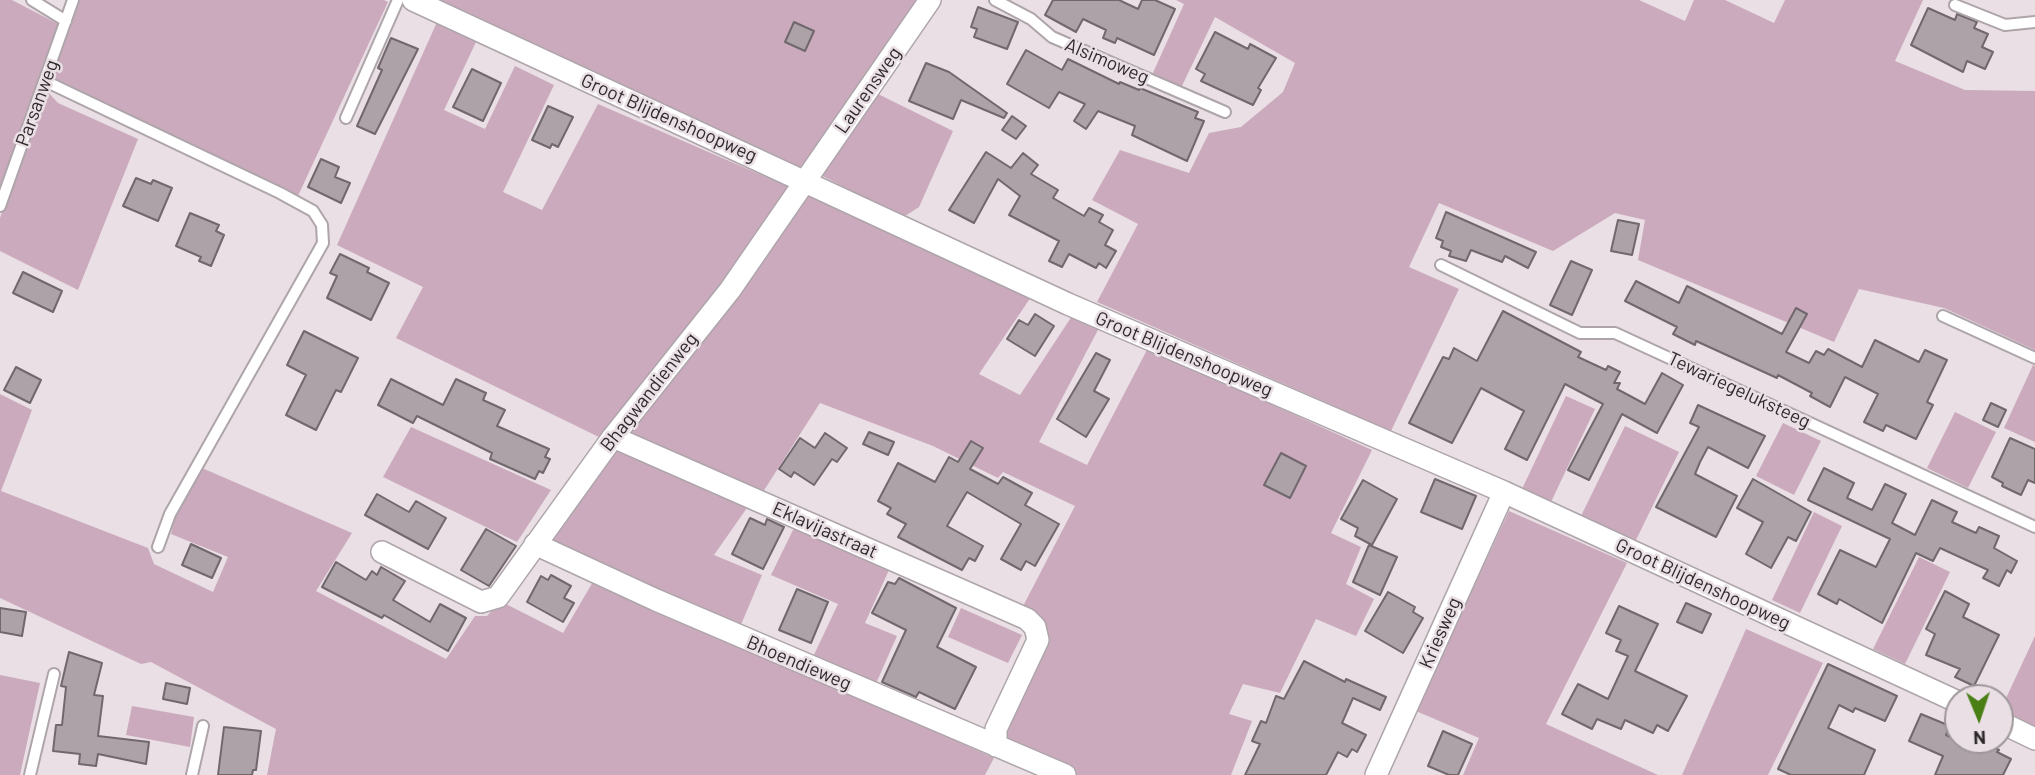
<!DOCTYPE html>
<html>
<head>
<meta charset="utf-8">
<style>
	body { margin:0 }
	#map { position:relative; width:2035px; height:775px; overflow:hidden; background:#e9dfe4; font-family:Barlow,sans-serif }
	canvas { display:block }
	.north { position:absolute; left:1944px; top:684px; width:70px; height:70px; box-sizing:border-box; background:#e9dfe4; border:2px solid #9e979a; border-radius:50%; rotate:178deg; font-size:19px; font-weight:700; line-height:28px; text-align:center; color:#2e2a2c }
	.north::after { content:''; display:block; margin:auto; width:24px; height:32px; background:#497f15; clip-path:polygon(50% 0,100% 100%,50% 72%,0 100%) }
</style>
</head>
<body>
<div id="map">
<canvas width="2035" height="775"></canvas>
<div class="north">N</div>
</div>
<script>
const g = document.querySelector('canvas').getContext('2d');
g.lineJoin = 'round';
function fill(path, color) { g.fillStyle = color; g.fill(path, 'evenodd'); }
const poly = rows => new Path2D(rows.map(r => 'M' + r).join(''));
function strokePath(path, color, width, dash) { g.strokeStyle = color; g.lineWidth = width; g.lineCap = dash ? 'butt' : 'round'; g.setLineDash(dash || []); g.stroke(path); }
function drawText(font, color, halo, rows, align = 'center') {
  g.font = font + ' Barlow,sans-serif'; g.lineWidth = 5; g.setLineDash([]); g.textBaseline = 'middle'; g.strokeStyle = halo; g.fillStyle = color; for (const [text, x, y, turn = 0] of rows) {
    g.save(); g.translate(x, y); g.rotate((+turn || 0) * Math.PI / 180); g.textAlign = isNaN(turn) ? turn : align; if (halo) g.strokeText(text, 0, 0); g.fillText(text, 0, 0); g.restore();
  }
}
fill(poly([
	[0,0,12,0,58,24,0,187],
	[78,0,384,0,388,2,297,198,57,83,54,72],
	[441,0,920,0,811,159,801,167,790,165,439,3],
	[1176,0,1639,0,1685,21,1694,0,1725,0,1774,23,1785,0,1923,0,1895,61,1965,90,2035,91,2035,350,1944,308,1859,289,1834,342,1638,260,1645,220,1615,213,1553,251,1439,203,1409,267,1459,289,1391,431,1097,302,1138,224,1092,200,1120,150,1189,173,1209,133,1241,127,1283,92,1295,63,1215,17,1181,88,1152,75,1184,4],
	[437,22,476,42,444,110,485,129,515,66,554,85,503,192,542,210,598,104,796,190,603,439,396,338,423,287,337,245],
	[47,91,58,103,138,139,78,290,0,251,0,218],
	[876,93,953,131,919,207,902,218,819,174],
	[806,195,1031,297,979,374,1020,395,1072,316,1099,328,1039,442,1087,465,1148,348,1372,450,1331,533,1361,547,1346,584,1374,599,1356,636,1316,619,1280,693,1243,684,1229,714,1252,721,1231,775,1076,775,998,745,1042,636,1020,612,1075,506,1003,472,998,478,933,446,820,403,761,495,624,434],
	[2033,365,2035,366,2035,442,2004,428],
	[0,394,32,410,1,491,148,548,154,564,213,592,228,557,171,534,175,517,202,468,352,533,316,591,446,659,475,616,487,616,500,601,563,633,594,580,994,758,985,775,267,775,276,729,151,662,141,664,0,598],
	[1566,396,1595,409,1551,502,1522,489],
	[1955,412,1996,432,1968,488,1927,468],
	[1783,423,1821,441,1794,495,1756,476],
	[1625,426,1679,452,1636,540,1581,516],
	[411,427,551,490,517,542,383,477],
	[617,444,749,505,714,555,762,575,740,627,545,541],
	[1509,511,1627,563,1546,724,1658,775,1463,775,1479,738,1416,711],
	[1814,512,1842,526,1800,613,1772,600],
	[794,528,889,570,865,623,897,636,874,688,812,659,838,604,771,575],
	[1919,557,1950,572,1905,664,1873,649],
	[961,608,1022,635,1008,663,948,637],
	[1746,629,1823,663,1768,775,1682,775],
	[2035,636,2035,727,2000,711],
	[0,675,40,683,20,775,0,775],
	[132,706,194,717,190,747,126,735]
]), '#cbaabd');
const building = poly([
	[1053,0,1119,0,1138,9,1142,0,1155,0,1175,9,1154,55,1117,38,1115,43,1103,38,1106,30,1083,19,1076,32,1045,15,1053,0],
	[978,7,1018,22,1007,49,974,37,977,29,971,27,978,7],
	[1928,8,1955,20,1957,14,1977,22,1974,28,1988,34,1982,47,1993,52,1985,69,1967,61,1963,72,1911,45,1928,8],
	[794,22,814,31,805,51,785,42,794,22],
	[1215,32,1248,49,1250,44,1276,58,1258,88,1261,90,1253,105,1201,81,1205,74,1196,69,1215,32],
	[391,38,418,49,375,134,357,126,382,70,378,68,391,38],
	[1026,50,1062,70,1068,59,1119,84,1120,82,1139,90,1140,88,1198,112,1195,118,1204,121,1187,161,1132,135,1135,126,1098,111,1086,129,1074,121,1085,104,1059,92,1049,108,1007,84,1026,50],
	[926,63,949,72,1007,113,1004,118,961,100,953,119,909,101,926,63],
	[472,69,501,83,483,121,453,107,472,69],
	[548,106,573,117,558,147,552,144,550,148,532,140,548,106],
	[1012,116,1026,126,1016,139,1002,130,1012,116],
	[986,152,1011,168,1023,153,1038,165,1031,174,1058,190,1053,198,1084,216,1089,208,1103,215,1099,222,1113,230,1105,245,1116,251,1106,268,1099,263,1096,268,1069,254,1062,267,1049,261,1059,241,1009,215,1020,196,998,179,974,223,949,210,986,152],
	[321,159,339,167,335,177,350,183,341,203,308,187,321,159],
	[136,178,151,184,153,180,172,188,158,221,123,206,136,178],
	[1446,212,1536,252,1528,268,1505,256,1502,262,1471,250,1466,261,1449,256,1451,251,1441,247,1443,241,1436,238,1446,212],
	[190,213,219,225,216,231,224,235,211,266,199,261,201,257,176,246,190,213],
	[1618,220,1639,224,1632,255,1611,251,1618,220],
	[340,254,369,268,367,272,389,283,371,320,327,298,337,276,330,273,340,254],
	[1571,261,1592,270,1572,315,1550,305,1571,261],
	[23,272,62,291,53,312,13,293,23,272],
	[1636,281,1679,303,1687,286,1782,334,1796,308,1807,314,1786,352,1809,363,1816,351,1824,355,1828,349,1862,367,1875,340,1919,362,1925,350,1947,360,1927,402,1933,405,1916,439,1886,425,1883,431,1864,422,1878,394,1845,377,1830,407,1810,396,1812,393,1778,375,1777,378,1696,341,1695,345,1673,334,1677,327,1625,301,1636,281],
	[1503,311,1581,352,1578,357,1606,370,1608,366,1620,372,1614,383,1620,383,1617,389,1645,404,1662,373,1683,385,1657,433,1622,414,1589,480,1568,470,1603,404,1565,384,1527,460,1505,449,1524,411,1481,388,1452,443,1409,423,1443,357,1449,359,1454,348,1477,361,1503,311],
	[1035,314,1054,326,1035,356,1007,339,1019,320,1028,325,1035,314],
	[304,331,358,358,341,392,336,390,316,430,286,415,306,375,287,365,304,331],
	[1096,353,1110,360,1094,391,1109,399,1086,437,1057,419,1096,353],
	[16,367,41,380,30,403,4,390,16,367],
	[391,379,443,405,456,379,486,393,483,400,505,410,497,426,549,449,545,457,550,459,543,473,539,471,535,479,490,459,492,453,417,416,413,423,378,405,391,379],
	[1991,403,2006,410,1998,427,1983,420,1991,403],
	[1698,405,1765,436,1748,468,1708,447,1700,462,1695,474,1737,496,1716,537,1656,507,1699,427,1690,423,1698,405],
	[869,432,894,442,888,455,863,444,869,432],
	[825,433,847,448,837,462,832,459,814,485,794,472,791,477,779,469,800,438,815,448,825,433],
	[2010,438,2035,449,2035,483,2028,480,2021,495,2002,486,2003,483,1992,477,2010,438],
	[971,441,983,448,970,469,998,484,1003,477,1032,493,1025,505,1059,524,1035,566,1026,561,1021,570,1001,559,1021,524,967,492,947,526,983,546,975,561,969,558,962,570,898,537,906,524,887,514,891,508,878,501,898,463,935,482,949,457,958,462,971,441],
	[1281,453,1306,466,1290,498,1264,485,1281,453],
	[1824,468,1854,483,1847,498,1872,510,1885,484,1906,494,1892,523,1915,535,1932,500,1957,512,1952,522,1976,533,1979,527,1999,536,1994,548,2017,561,2011,573,2007,570,1999,586,1983,578,1988,570,1940,548,1933,561,1916,553,1882,623,1839,599,1837,604,1818,594,1840,550,1876,567,1890,539,1808,500,1824,468],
	[1435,479,1476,496,1462,529,1421,512,1435,479],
	[1753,479,1811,512,1796,541,1788,537,1771,568,1746,554,1763,522,1737,508,1753,479],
	[1363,480,1397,499,1372,545,1355,536,1358,528,1341,519,1363,480],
	[377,494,409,512,416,501,446,518,428,549,365,515,377,494],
	[750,518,765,525,767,519,784,527,763,569,732,554,750,518],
	[486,529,516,546,489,586,461,570,486,529],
	[191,544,221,558,212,578,182,565,191,544],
	[1369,545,1397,557,1380,595,1353,582,1369,545],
	[336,562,366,580,372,571,377,575,381,567,405,581,393,600,430,622,440,604,466,618,448,651,384,615,382,618,322,587,336,562],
	[551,575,571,586,564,598,574,603,563,622,527,602,541,576,548,580,551,575],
	[899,578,956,608,937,647,976,667,955,709,919,692,916,697,882,682,906,630,872,613,888,582,895,584,899,578],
	[797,589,828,602,811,643,779,630,797,589],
	[1945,591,1969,604,1963,617,1999,635,1974,686,1955,677,1960,669,1926,655,1935,634,1926,629,1945,591],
	[1388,592,1415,607,1413,612,1423,618,1403,653,1365,631,1388,592],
	[1686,603,1711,614,1702,633,1677,622,1686,603],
	[1619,606,1658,624,1635,671,1687,696,1668,731,1657,725,1653,733,1625,720,1621,729,1597,719,1592,729,1562,714,1578,684,1608,699,1628,656,1616,651,1621,640,1606,633,1619,606],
	[0,608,26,612,22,636,0,632,0,608],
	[69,652,102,663,94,695,103,696,98,736,149,742,146,764,98,754,96,766,79,764,80,754,53,751,56,725,62,725,66,687,61,686,69,652],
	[1304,661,1345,682,1346,679,1386,697,1380,710,1353,698,1342,723,1366,735,1357,752,1352,749,1347,757,1338,752,1326,775,1245,775,1260,744,1252,741,1261,721,1266,723,1276,696,1284,699,1304,661],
	[1828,664,1897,696,1885,721,1855,708,1853,712,1839,705,1828,728,1875,750,1864,775,1791,775,1778,769,1828,664],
	[166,683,190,688,187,704,163,699,166,683],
	[1921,714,1950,726,1946,735,1980,751,1984,743,1999,750,1997,752,2011,759,2003,775,1935,775,1943,756,1909,741,1921,714],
	[224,727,261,731,256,770,253,770,252,775,218,775,224,727],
	[1443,731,1472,744,1458,775,1449,775,1428,766,1443,731]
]);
fill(building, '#aca2a7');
strokePath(building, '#71686d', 2);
const service = poly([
	[32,0,66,21],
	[995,0,1031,19,1052,37,1225,112],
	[1955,5,2005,25,2035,22],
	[45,81,280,193,313,211,322,225,323,243,170,514,158,547],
	[346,118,398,0],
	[0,206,73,0],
	[1441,265,1580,333,1615,333,2035,527],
	[1943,316,2035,358],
	[30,775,54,674],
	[192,775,203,726]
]);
const minor = poly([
	[413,0,1068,304,1504,492,1958,702],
	[613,437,1027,619,1035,627,1038,640,996,729,996,746],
	[535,544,656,600,1065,775],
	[382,552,481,602,498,597,613,437,730,290,930,0],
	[2000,722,2035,739],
	[1376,775,1504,492]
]);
strokePath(service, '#aea5aa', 14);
strokePath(minor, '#aea5aa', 24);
strokePath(service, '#fff', 10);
strokePath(minor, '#fff', 21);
drawText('19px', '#2e2a2c', '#e9dfe4', [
	["Alsimoweg",1107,61,23],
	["Laurensweg",868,90,-55],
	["Parsanweg",37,103,-70],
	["Groot Blijdenshoopweg",669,118,24],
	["Groot Blijdenshoopweg",1184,354,23],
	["Tewariegeluksteeg",1739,390,25],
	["Bhagwandienweg",649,392,-52],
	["Eklavijastraat",825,530,24],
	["Groot Blijdenshoopweg",1703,584,25],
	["Kriesweg",1440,633,-66],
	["Bhoendieweg",799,663,23]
]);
</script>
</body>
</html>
